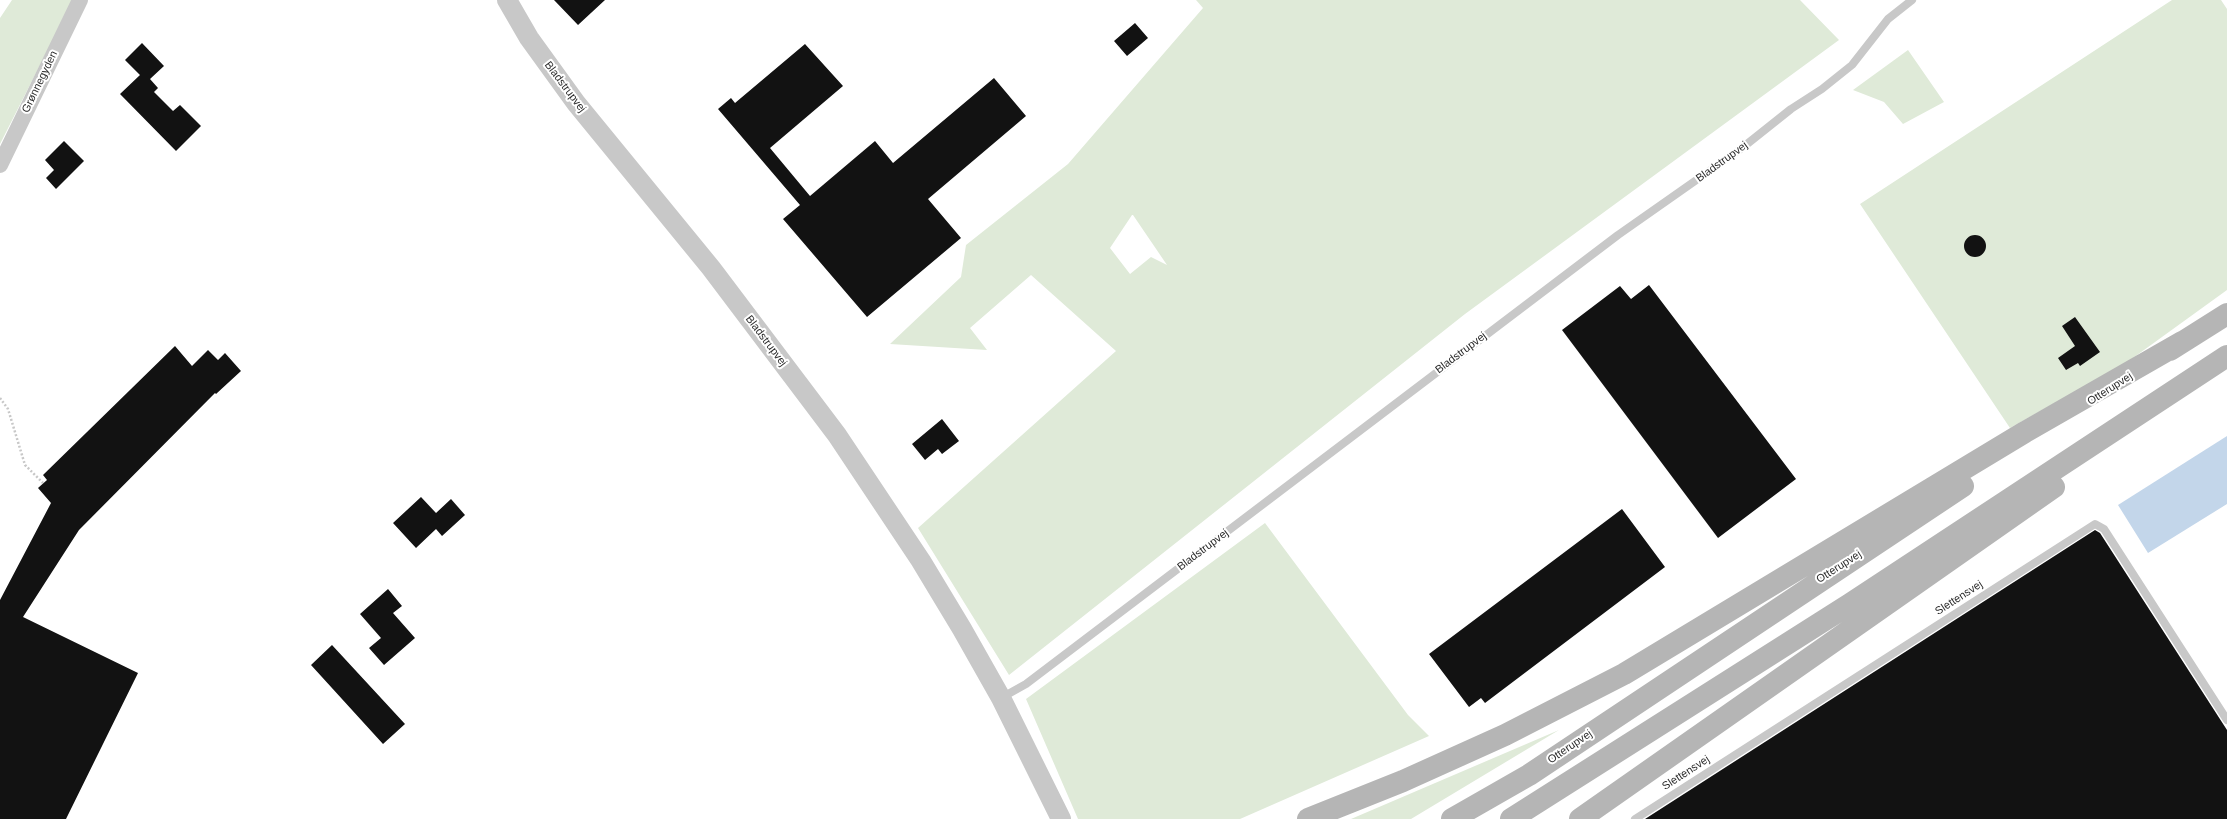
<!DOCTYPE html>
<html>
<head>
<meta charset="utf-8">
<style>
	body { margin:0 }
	canvas { display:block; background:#fff }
</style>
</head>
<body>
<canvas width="2227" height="819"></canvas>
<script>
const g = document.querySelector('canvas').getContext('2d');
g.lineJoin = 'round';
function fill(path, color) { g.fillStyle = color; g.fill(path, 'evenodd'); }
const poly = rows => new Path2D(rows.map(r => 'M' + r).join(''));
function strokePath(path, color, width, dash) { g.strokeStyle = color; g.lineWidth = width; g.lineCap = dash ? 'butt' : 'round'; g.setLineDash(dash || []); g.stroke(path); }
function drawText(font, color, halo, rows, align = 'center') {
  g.font = font + ' Arial,sans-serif'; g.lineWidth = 4; g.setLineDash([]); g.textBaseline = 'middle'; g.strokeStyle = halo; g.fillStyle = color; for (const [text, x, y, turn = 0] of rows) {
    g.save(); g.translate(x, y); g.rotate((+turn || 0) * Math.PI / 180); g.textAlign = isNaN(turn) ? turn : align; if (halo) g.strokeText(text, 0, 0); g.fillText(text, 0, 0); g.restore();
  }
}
fill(poly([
	[12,0,73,0,0,144,0,18],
	[1196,0,1800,0,1839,40,1465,314,1009,675,918,528,1116,351,1031,275,970,328,987,350,890,344,961,277,966,245,1068,164,1203,8],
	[1132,215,1133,215,1167,265,1151,257,1130,274,1110,248],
	[2172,0,2221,0,2227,9,2227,290,2126,363,2010,428,1860,204],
	[1908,50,1944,102,1903,124,1884,102,1853,90],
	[1265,523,1408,715,1429,736,1240,819,1078,819,1026,699],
	[1559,730,1411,819,1351,819]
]), '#dfead8');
fill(poly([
	[2227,436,2227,504,2148,553,2118,505]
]), '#c3d6ea');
fill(poly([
	[554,0,605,0,578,25],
	[1135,23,1148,38,1127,56,1114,41],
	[142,43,164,66,150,79,158,88,154,92,173,111,180,105,201,126,176,151,120,94,140,75,125,60],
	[805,44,843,86,770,148,810,196,875,141,893,163,994,78,1026,116,928,199,961,238,867,317,783,219,800,205,718,109,731,98,735,103],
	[64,141,84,161,56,189,46,178,54,170,45,160],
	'1964 246a11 11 0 1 1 22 0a11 11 0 1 1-22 0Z',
	[1649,285,1796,479,1718,538,1562,330,1620,286,1631,299],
	[2075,317,2100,352,2080,366,2078,363,2066,370,2058,358,2075,346,2062,326],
	[175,346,192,366,208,350,218,360,225,353,241,371,216,394,215,393,79,530,23,617,138,673,66,819,0,819,0,600,51,503,38,488,47,480,43,475],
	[942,419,959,441,942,454,938,449,925,460,912,444],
	[421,497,436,513,451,499,465,515,442,536,436,529,416,548,393,523],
	[1622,509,1665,567,1485,703,1481,698,1469,707,1429,654],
	[2095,530,2100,533,2227,730,2227,819,1645,819],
	[388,589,402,606,393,613,415,638,384,665,369,648,381,638,360,614],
	[332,645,405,724,383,744,311,665]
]), '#121212');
strokePath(poly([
	[0,398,8,409,25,465,43,483]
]), '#c8c8c8', 2.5, [2, 2]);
strokePath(poly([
	[1001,698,1026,684,1618,235,1742,148,1791,109,1822,89,1852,65,1888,19,1912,0],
	[1635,819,2095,524,2104,529,2227,720]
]), '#c8c8c8', 8);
strokePath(poly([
	[0,165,80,0]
]), '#c8c8c8', 16);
strokePath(poly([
	[507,0,529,38,576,103,711,268,837,435,921,561,962,629,1001,698,1061,819]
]), '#c8c8c8', 20);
strokePath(poly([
	[2170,350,2227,314],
	[1308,819,1403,781,1505,735,1624,674,2025,432,2182,342],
	[1452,819,1529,775,1963,486],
	[1511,819,1850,604,2227,356],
	[1580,819,2054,487]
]), '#b5b5b5', 22);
drawText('11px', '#2b2b2b', '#fff', [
	["Grønnegyden",40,82,-64],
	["Bladstrupvej",565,87,53],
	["Bladstrupvej",1722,162,-36],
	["Bladstrupvej",766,341,53],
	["Bladstrupvej",1461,353,-37],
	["Otterupvej",2110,389,-33],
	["Bladstrupvej",1203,550,-37],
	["Otterupvej",1839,567,-33],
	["Slettensvej",1959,598,-33],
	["Otterupvej",1570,747,-34],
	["Slettensvej",1686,773,-33]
]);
</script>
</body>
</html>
